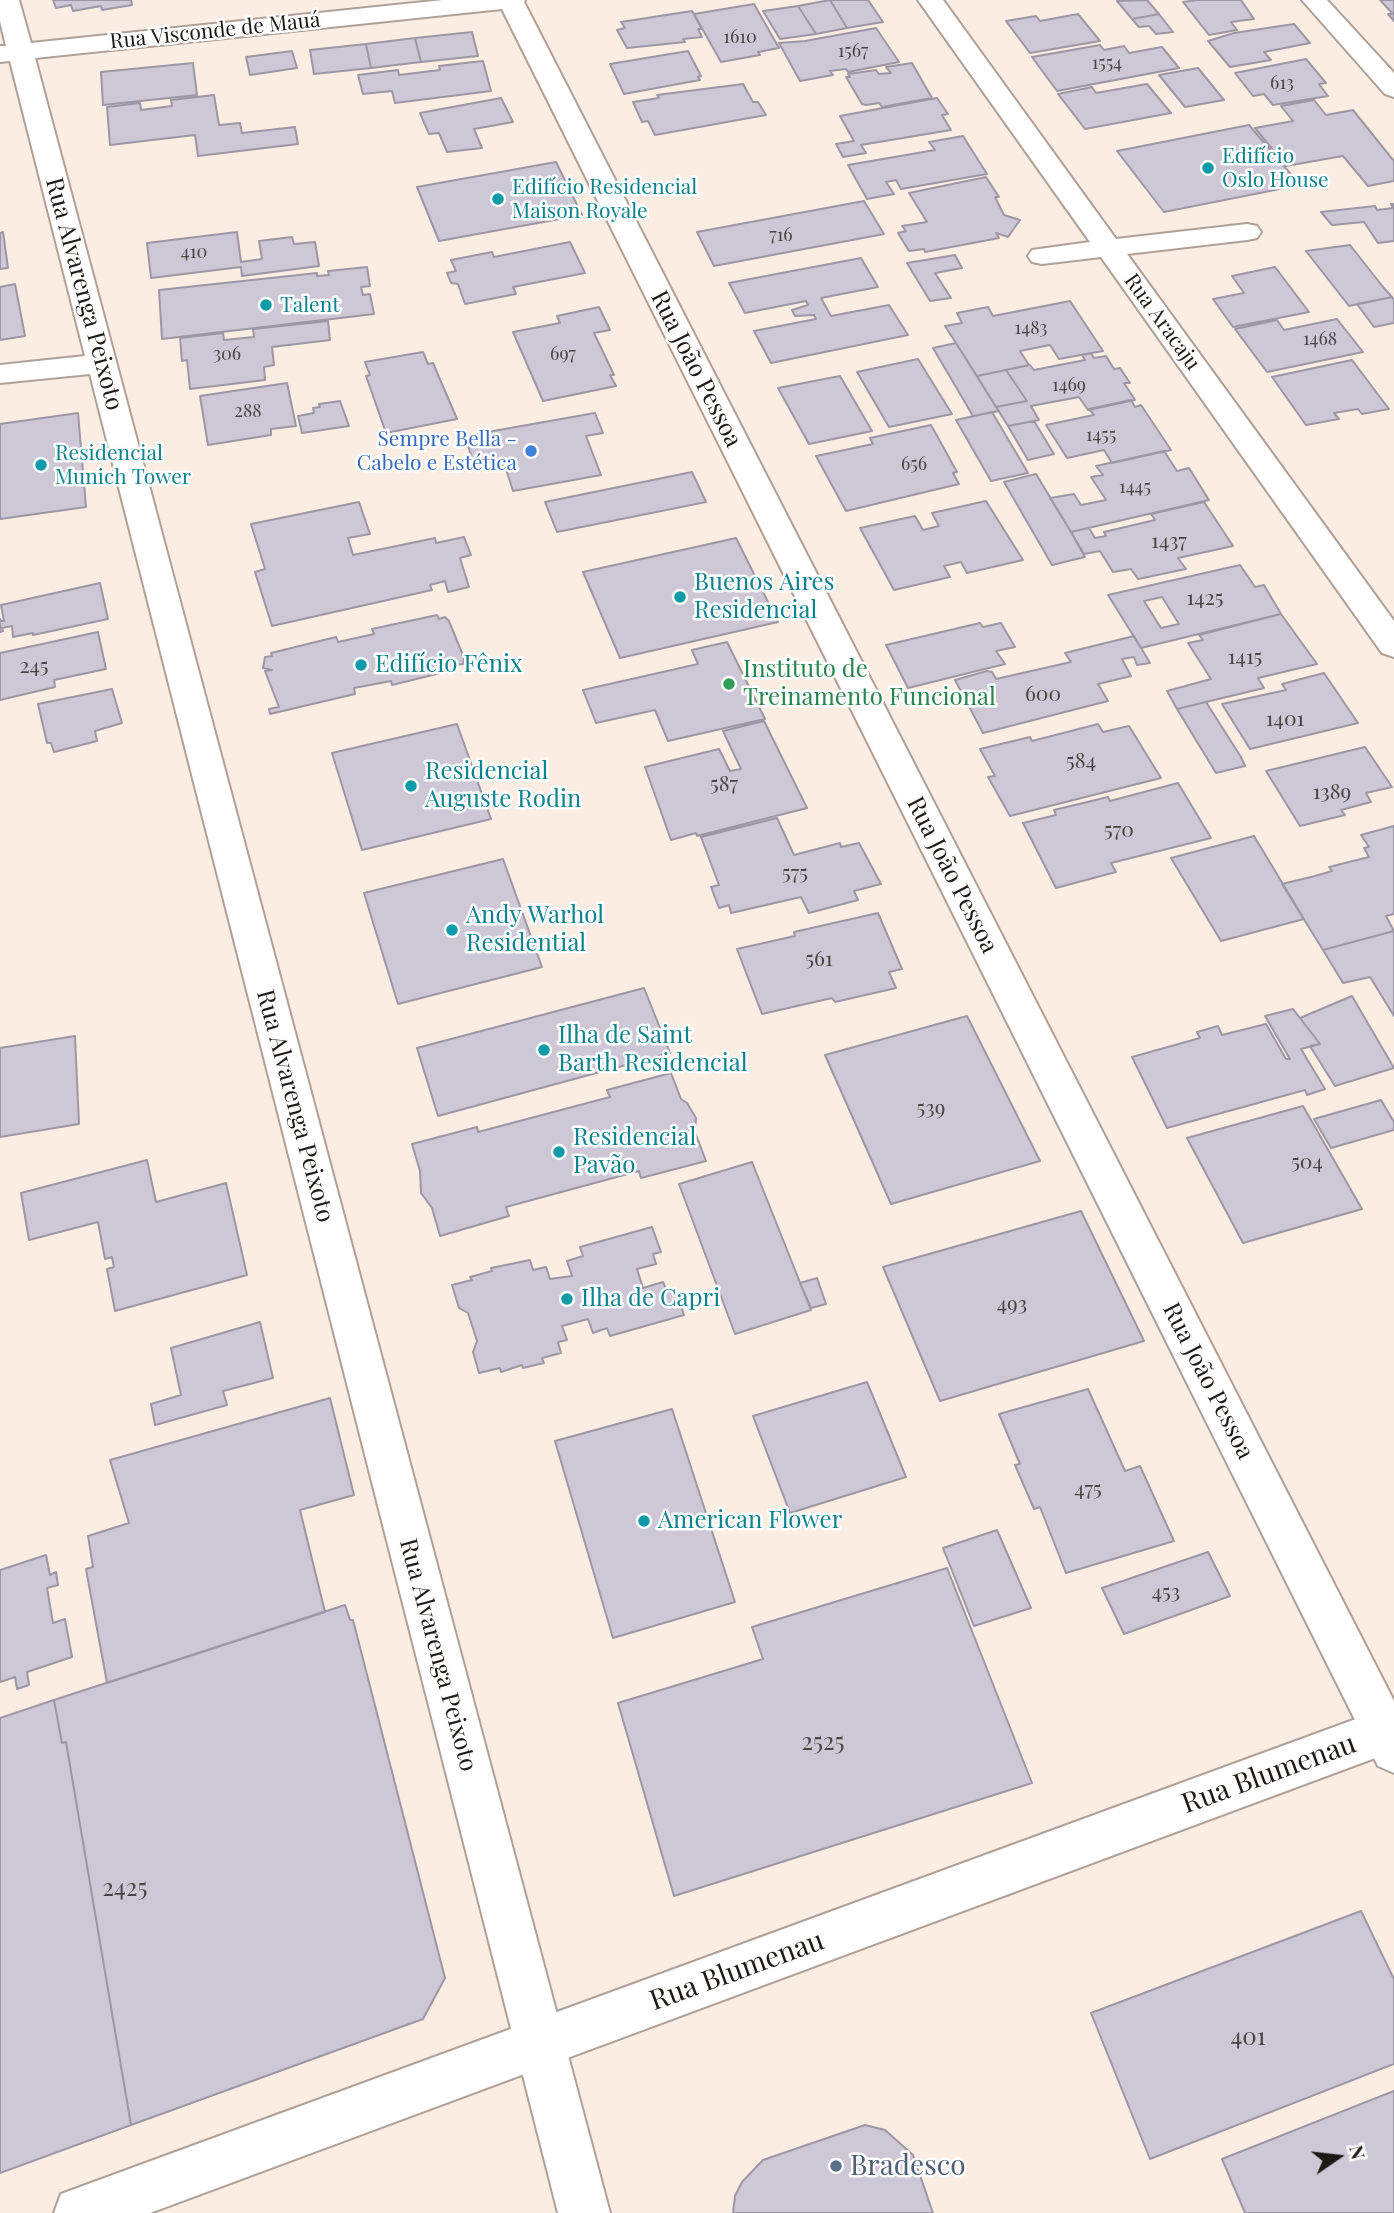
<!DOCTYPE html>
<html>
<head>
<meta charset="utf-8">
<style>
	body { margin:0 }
	#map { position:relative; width:1394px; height:2213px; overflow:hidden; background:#fcede2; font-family:"Playfair Display",serif }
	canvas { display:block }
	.north { position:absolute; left:1303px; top:2122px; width:70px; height:70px; -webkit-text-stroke:5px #fdfdfd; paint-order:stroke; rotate:76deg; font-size:19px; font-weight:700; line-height:28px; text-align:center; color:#1e1915 }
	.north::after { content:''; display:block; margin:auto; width:24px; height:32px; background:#1e1915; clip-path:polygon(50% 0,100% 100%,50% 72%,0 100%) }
</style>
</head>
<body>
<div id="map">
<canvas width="1394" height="2213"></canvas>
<div class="north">N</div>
</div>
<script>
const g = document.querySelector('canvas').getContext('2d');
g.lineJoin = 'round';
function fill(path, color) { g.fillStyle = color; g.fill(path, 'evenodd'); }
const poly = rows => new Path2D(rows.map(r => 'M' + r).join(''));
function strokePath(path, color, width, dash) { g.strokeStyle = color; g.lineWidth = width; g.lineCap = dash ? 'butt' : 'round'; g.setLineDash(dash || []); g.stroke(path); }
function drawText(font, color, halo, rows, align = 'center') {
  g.font = font + ' "Playfair Display",serif'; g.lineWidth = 5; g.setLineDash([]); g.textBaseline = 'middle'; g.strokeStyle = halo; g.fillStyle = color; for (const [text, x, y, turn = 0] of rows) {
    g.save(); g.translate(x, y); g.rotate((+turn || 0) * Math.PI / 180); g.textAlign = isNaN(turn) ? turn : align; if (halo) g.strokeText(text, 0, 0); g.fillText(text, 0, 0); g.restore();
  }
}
const building = poly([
	[53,0,131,0,132,5,102,10,101,6,73,11,71,5,56,8,53,0],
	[830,0,868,0,883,22,847,28,830,0],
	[830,0,847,28,816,34,798,6,830,0],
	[1147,0,1159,14,1132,19,1117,1,1147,0],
	[1197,0,1241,0,1254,19,1231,22,1237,30,1209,35,1183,2,1197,0],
	[1380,0,1394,0,1394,21,1388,14,1393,14,1380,0],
	[754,4,779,48,758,52,760,55,721,62,694,14,754,4],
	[798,6,816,34,780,39,763,11,798,6],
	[692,11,702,29,698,29,702,37,683,39,685,42,627,48,617,30,625,28,621,22,692,11],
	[1078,14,1100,41,1030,53,1006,21,1036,16,1040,21,1078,14],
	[1159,14,1173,32,1156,34,1149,26,1139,27,1132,19,1159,14],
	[1294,24,1310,43,1264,52,1271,60,1230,67,1208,41,1234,33,1294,24],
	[876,28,899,62,848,72,846,69,830,71,833,75,800,81,779,43,805,41,876,28],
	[472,32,478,56,421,62,415,38,472,32],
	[415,38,421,62,371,68,366,44,415,38],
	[366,44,371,68,314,74,310,50,366,44],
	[1100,45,1104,50,1124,46,1129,53,1162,47,1179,68,1057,91,1032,57,1100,45],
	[292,51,297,68,250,75,246,57,292,51],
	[688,51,701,76,698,77,700,80,624,94,610,64,688,51],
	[1306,59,1326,83,1319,84,1328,96,1273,105,1264,94,1253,96,1235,73,1306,59],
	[483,61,491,91,395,103,392,91,363,94,358,75,398,70,399,75,440,70,439,66,483,61],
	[193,63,197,95,103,105,101,72,193,63],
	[912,63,932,98,882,107,879,103,866,105,862,104,846,77,850,77,848,74,876,70,879,74,891,73,886,67,912,63],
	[1198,68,1224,100,1185,107,1159,75,1198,68],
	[743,84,753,102,758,102,766,115,655,135,648,121,642,122,633,102,659,98,657,95,743,84],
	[1147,84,1171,113,1085,129,1058,94,1092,87,1096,93,1147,84],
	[214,95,219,125,240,123,242,133,295,127,298,144,198,156,195,135,110,145,107,107,140,103,141,110,172,106,171,100,214,95],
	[501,98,513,122,474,129,482,148,447,152,439,133,429,134,420,113,501,98],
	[937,98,948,114,942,115,951,130,861,145,866,153,843,157,836,144,854,141,840,116,937,98],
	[1314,100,1326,115,1353,110,1394,161,1394,181,1368,186,1343,156,1286,166,1255,128,1293,121,1281,106,1314,100],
	[1249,125,1300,185,1164,212,1117,151,1249,125],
	[963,136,987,174,901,189,896,180,886,182,894,194,867,199,848,165,935,150,929,142,963,136],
	[556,162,582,215,439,241,417,187,556,162],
	[986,177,999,197,995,197,1004,215,1020,220,1008,237,996,233,999,238,925,252,924,249,909,251,898,233,906,231,902,226,927,222,909,193,986,177],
	[864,201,884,234,714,266,697,232,864,201],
	[1391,204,1394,204,1394,241,1378,243,1364,222,1332,225,1321,212,1375,206,1377,210,1393,208,1391,204],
	[3,232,8,268,0,269,0,233,3,232],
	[237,232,241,262,262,259,259,241,292,237,294,244,315,242,319,266,242,276,241,267,151,278,147,243,237,232],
	[570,242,585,273,513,287,516,294,465,304,458,284,451,283,447,273,456,271,451,260,492,252,494,257,570,242],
	[1350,245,1383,287,1392,297,1349,306,1306,251,1350,245],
	[955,255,962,268,935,273,951,298,930,301,907,263,955,255],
	[861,258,878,287,821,298,831,316,889,305,908,335,771,363,754,331,816,319,814,315,795,316,792,310,808,305,806,301,745,313,729,283,861,258],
	[367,267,370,286,361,287,363,295,370,294,374,314,162,339,159,290,317,273,317,276,329,275,328,271,367,267],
	[1275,267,1309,312,1233,327,1213,299,1244,293,1232,276,1275,267],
	[15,284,25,336,0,340,0,287,15,284],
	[1392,297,1394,300,1394,323,1374,327,1357,304,1392,297],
	[1070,301,1103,351,1059,359,1050,345,1020,351,1029,365,977,376,945,326,962,323,957,313,988,307,993,316,1070,301],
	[599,307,610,330,594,333,614,375,610,375,616,386,543,401,513,332,560,323,557,316,599,307],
	[1337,319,1363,352,1267,372,1235,329,1277,320,1284,330,1337,319],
	[328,321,330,340,272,347,274,365,264,367,265,380,190,389,187,360,182,361,180,338,223,333,224,340,254,337,253,329,328,321],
	[956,343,996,407,999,411,973,416,933,348,956,343],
	[423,352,428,364,433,363,457,419,386,433,366,376,370,375,365,362,423,352],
	[1091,353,1094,358,1106,356,1114,369,1120,368,1130,383,1124,383,1135,400,1088,410,1079,397,1031,406,1039,420,1008,426,996,407,1027,401,1006,370,1030,365,1034,370,1085,360,1082,355,1091,353],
	[918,359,952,414,889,427,857,372,918,359],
	[1352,360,1389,409,1362,414,1358,409,1334,413,1339,419,1306,425,1272,377,1352,360],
	[1006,370,1027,401,996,407,977,376,1006,370],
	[840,376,872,431,809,444,778,388,840,376],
	[287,383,296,426,271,429,271,435,208,445,200,396,287,383],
	[1131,400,1135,407,1141,405,1171,450,1112,463,1104,450,1067,458,1046,425,1094,415,1089,409,1131,400],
	[340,401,349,426,302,433,298,416,314,413,313,408,320,407,319,404,340,401],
	[992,412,1028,473,991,481,956,420,992,412],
	[78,413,86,507,0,519,0,424,78,413],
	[595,413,603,433,586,436,601,475,513,491,505,466,476,471,465,436,595,413],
	[1034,421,1054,454,1028,460,1008,426,1034,421],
	[931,425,957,472,953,473,959,484,846,511,816,456,873,444,870,438,931,425],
	[1164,451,1177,471,1189,468,1209,500,1071,532,1050,498,1074,494,1081,505,1106,500,1091,477,1103,475,1096,466,1164,451],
	[692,472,706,502,557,532,545,502,692,472],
	[1036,474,1071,532,1085,557,1052,565,1004,482,1036,474],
	[986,501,1023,560,967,573,961,562,944,566,950,577,894,590,860,528,915,516,923,530,939,526,932,513,986,501],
	[359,502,370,534,348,538,353,555,435,538,436,543,464,537,471,555,460,558,469,587,448,592,445,581,430,585,432,590,272,626,255,572,265,569,251,524,359,502],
	[1204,502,1233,546,1178,558,1186,569,1138,579,1131,569,1113,572,1100,551,1084,554,1071,532,1089,528,1095,538,1106,536,1104,532,1155,520,1151,514,1204,502],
	[736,538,778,622,620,658,583,572,736,538],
	[1240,565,1255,587,1264,585,1281,614,1141,648,1108,595,1240,565],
	[1162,597,1179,624,1161,628,1144,601,1162,597],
	[100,583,108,619,33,635,33,633,13,637,12,626,2,628,3,631,0,632,0,619,1,621,4,621,1,605,100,583],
	[1281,614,1317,664,1258,678,1264,688,1177,709,1167,691,1211,679,1188,643,1203,640,1199,635,1281,614],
	[437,615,439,619,445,617,449,621,464,658,463,664,456,665,457,669,392,685,391,681,354,688,355,694,270,714,269,709,279,707,265,671,272,670,263,668,265,657,272,656,271,653,336,637,338,642,374,634,372,629,437,615],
	[980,623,983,627,1001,623,1015,647,996,651,1005,664,908,688,886,645,980,623],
	[98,632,106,669,54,680,55,687,0,700,0,653,98,632],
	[1134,636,1150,663,1137,665,1134,657,1122,659,1131,676,1098,684,1108,701,983,733,955,680,987,671,992,672,996,679,1071,662,1065,653,1134,636],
	[727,642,765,719,668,741,655,710,596,723,583,690,698,664,692,650,727,642],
	[1324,673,1358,723,1250,749,1222,704,1286,690,1282,684,1324,673],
	[112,689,122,723,95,731,97,741,54,752,51,743,47,743,38,704,112,689],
	[1206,702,1241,757,1245,766,1216,773,1177,709,1206,702],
	[764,721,807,808,697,836,696,833,671,840,645,767,719,749,730,771,741,769,723,731,764,721],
	[457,724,491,819,362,850,332,753,457,724],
	[1098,724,1103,732,1129,726,1161,778,1010,816,988,777,995,776,980,749,1030,737,1032,741,1098,724],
	[1365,747,1392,787,1366,793,1371,802,1341,810,1345,815,1300,826,1266,771,1365,747],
	[1178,783,1211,838,1111,863,1116,872,1056,888,1023,823,1056,815,1054,810,1108,797,1110,801,1178,783],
	[777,818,794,855,840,843,841,847,859,843,881,884,854,891,858,900,809,913,801,897,731,913,729,905,719,908,711,887,719,885,701,837,777,818],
	[1394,826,1394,914,1386,916,1394,931,1323,950,1282,884,1315,876,1332,871,1329,867,1369,857,1364,848,1369,847,1361,835,1394,826],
	[1254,836,1304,919,1221,941,1171,858,1254,836],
	[503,859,542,967,398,1004,364,893,503,859],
	[878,913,902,969,889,972,896,988,835,1002,832,998,762,1014,737,949,795,936,794,932,878,913],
	[1394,931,1394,1016,1370,977,1343,983,1323,950,1394,931],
	[644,988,670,1053,438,1116,417,1048,644,988],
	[1352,996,1394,1068,1335,1086,1310,1046,1320,1044,1300,1018,1352,996],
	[1293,1009,1320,1044,1301,1049,1325,1089,1307,1095,1305,1090,1167,1128,1132,1057,1200,1038,1197,1032,1218,1026,1222,1035,1266,1024,1286,1059,1290,1059,1265,1016,1293,1009],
	[967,1016,1040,1161,891,1204,825,1055,967,1016],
	[75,1036,79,1124,0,1137,0,1048,75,1036],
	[671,1073,681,1099,687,1103,696,1118,695,1132,706,1161,641,1178,639,1171,506,1207,509,1216,440,1236,432,1208,421,1193,420,1171,412,1144,477,1127,478,1132,610,1097,607,1090,671,1073],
	[1381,1100,1394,1122,1394,1130,1331,1148,1314,1119,1381,1100],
	[1303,1106,1362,1209,1243,1243,1187,1138,1303,1106],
	[147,1160,156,1202,226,1183,247,1275,115,1311,107,1269,114,1267,112,1257,105,1259,98,1222,29,1240,21,1193,147,1160],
	[752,1162,811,1310,735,1334,679,1184,752,1162],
	[1081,1211,1144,1341,940,1401,883,1267,1081,1211],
	[652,1227,661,1252,653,1254,656,1264,637,1269,643,1288,663,1282,667,1291,675,1289,684,1315,610,1336,607,1328,593,1333,588,1319,562,1326,567,1340,558,1342,561,1353,542,1358,544,1363,523,1368,522,1365,501,1372,500,1368,479,1373,473,1352,477,1341,468,1313,459,1308,452,1285,472,1280,470,1277,492,1271,491,1268,530,1260,533,1270,546,1267,550,1279,572,1276,567,1261,583,1256,580,1247,652,1227],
	[817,1278,826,1304,811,1308,800,1283,817,1278],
	[260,1322,273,1378,223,1391,227,1405,155,1425,151,1404,181,1395,171,1348,260,1322],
	[867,1382,906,1477,790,1513,753,1416,867,1382],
	[1088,1389,1125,1471,1140,1466,1174,1541,1066,1573,1040,1507,1034,1509,1015,1465,1020,1464,999,1414,1088,1389],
	[330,1398,354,1495,300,1510,325,1612,107,1683,86,1569,93,1567,88,1536,129,1523,110,1460,330,1398],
	[672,1409,735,1602,613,1638,555,1441,672,1409],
	[997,1530,1031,1608,974,1626,943,1548,997,1530],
	[1208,1552,1230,1596,1124,1634,1102,1588,1208,1552],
	[46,1555,50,1575,56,1572,58,1585,47,1588,53,1623,65,1619,72,1657,27,1672,29,1685,17,1689,15,1677,0,1682,0,1570,46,1555],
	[947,1568,1032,1783,674,1896,618,1703,763,1659,752,1627,947,1568],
	[345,1605,350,1620,353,1620,445,1978,423,2019,131,2125,66,1742,62,1743,54,1700,345,1605],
	[54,1700,62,1743,66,1742,131,2125,0,2173,0,1718,54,1700],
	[1361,1911,1394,1979,1394,2064,1150,2159,1091,2013,1361,1911],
	[1394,2091,1394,2213,1245,2213,1222,2159,1394,2091],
	[865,2125,885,2130,913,2155,933,2213,733,2213,735,2196,742,2182,763,2160,865,2125]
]);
fill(building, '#cec7d6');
strokePath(building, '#9d97a5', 2);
const minor = poly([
	[0,0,19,0,31,43,443,0,525,0,524,2,1394,1701,1394,1773,1378,1766,502,9,35,58,610,2213,558,2213,90,374,0,383,0,365,85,356,10,61,0,62,0,46,6,46,0,21,0,0],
	[918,0,943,0,1116,239,1247,224,1257,226,1261,232,1257,238,1247,240,1127,254,1394,621,1394,657,1382,653,1101,257,1042,264,1032,262,1028,256,1032,250,1090,242,918,0],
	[1302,0,1327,0,1394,73,1394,97,1385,94,1302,0]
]);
const major = poly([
	[1394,1705,1394,1751,150,2213,54,2213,61,2194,80,2187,1394,1705]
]);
strokePath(minor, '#afa197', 4);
strokePath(major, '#afa197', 4);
fill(minor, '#fff');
fill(major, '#fff');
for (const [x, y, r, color] of [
	[1208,168,7,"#0f9aa8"],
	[498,199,7,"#0f9aa8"],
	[266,305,7,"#0f9aa8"],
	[531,451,7,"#3f7fe0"],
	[41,465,7,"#0f9aa8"],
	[680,597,7,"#0f9aa8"],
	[361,665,7,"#0f9aa8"],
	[729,684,7,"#2e9e5b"],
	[411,786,7,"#0f9aa8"],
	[452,930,7,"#0f9aa8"],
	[544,1050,7,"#0f9aa8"],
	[559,1152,7,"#0f9aa8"],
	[567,1299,7,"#0f9aa8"],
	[644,1521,7,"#0f9aa8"],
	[836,2166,7,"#5c6f8a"]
]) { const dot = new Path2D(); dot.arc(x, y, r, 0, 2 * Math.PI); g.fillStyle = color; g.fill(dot); strokePath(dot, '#fdfdfd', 2.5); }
drawText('18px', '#4a4445', null, [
	["1610",740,37],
	["1567",853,51],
	["1554",1107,63],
	["613",1282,83],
	["716",781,235],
	["410",194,252],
	["1483",1031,328],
	["1468",1320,339],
	["306",227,354],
	["697",563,354],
	["1469",1069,385],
	["288",248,411],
	["1455",1101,435],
	["656",914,464],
	["1445",1135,487]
]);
drawText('21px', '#1e1915', '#fdfdfd', [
	["Rua Visconde de Mauá",215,31,-6],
	["Rua Aracaju",1162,322,54]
]);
drawText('21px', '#0d838f', '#fdfdfd', [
	["Edifício",1222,156],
	["Oslo House",1222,180],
	["Edifício Residencial",512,187],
	["Maison Royale",512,211],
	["Talent",280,305],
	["Residencial",55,453],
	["Munich Tower",55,477]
], 'left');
drawText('21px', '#366cbe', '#fdfdfd', [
	["Sempre Bella -",517,439],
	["Cabelo e Estética",517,463]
], 'right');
drawText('21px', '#4a4445', null, [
	["1437",1169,541],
	["1425",1205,598],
	["1415",1245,657],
	["245",34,666],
	["600",1043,694],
	["1401",1285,719],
	["584",1081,761],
	["587",724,784],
	["1389",1332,792],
	["570",1119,830],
	["575",795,873],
	["561",819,959],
	["539",931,1108],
	["504",1307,1162],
	["493",1012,1304],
	["475",1088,1489],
	["453",1166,1592]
]);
drawText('24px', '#1e1915', '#fdfdfd', [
	["Rua Alvarenga Peixoto",84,294,75],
	["Rua João Pessoa",696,369,63],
	["Rua João Pessoa",952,875,63],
	["Rua Alvarenga Peixoto",295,1106,75],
	["Rua João Pessoa",1208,1381,63],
	["Rua Alvarenga Peixoto",438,1655,75]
]);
drawText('24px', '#0d838f', '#fdfdfd', [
	["Buenos Aires",694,583],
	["Residencial",694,611],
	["Edifício Fênix",375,665],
	["Residencial",425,772],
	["Auguste Rodin",425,800],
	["Andy Warhol",466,916],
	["Residential",466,944],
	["Ilha de Saint",558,1036],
	["Barth Residencial",558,1064],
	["Residencial",573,1138],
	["Pavão",573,1166],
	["Ilha de Capri",581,1299],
	["American Flower",658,1521]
], 'left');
drawText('24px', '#27864d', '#fdfdfd', [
	["Instituto de",743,670],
	["Treinamento Funcional",743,698]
], 'left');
drawText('24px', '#4a4445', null, [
	["2525",823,1743],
	["2425",125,1889],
	["401",1248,2038]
]);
drawText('28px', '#1e1915', '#fdfdfd', [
	["Rua Blumenau",1269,1774,-20],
	["Rua Blumenau",737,1971,-20]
]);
drawText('28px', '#4e5e75', '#fdfdfd', [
	["Bradesco",850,2166]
], 'left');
</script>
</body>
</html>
